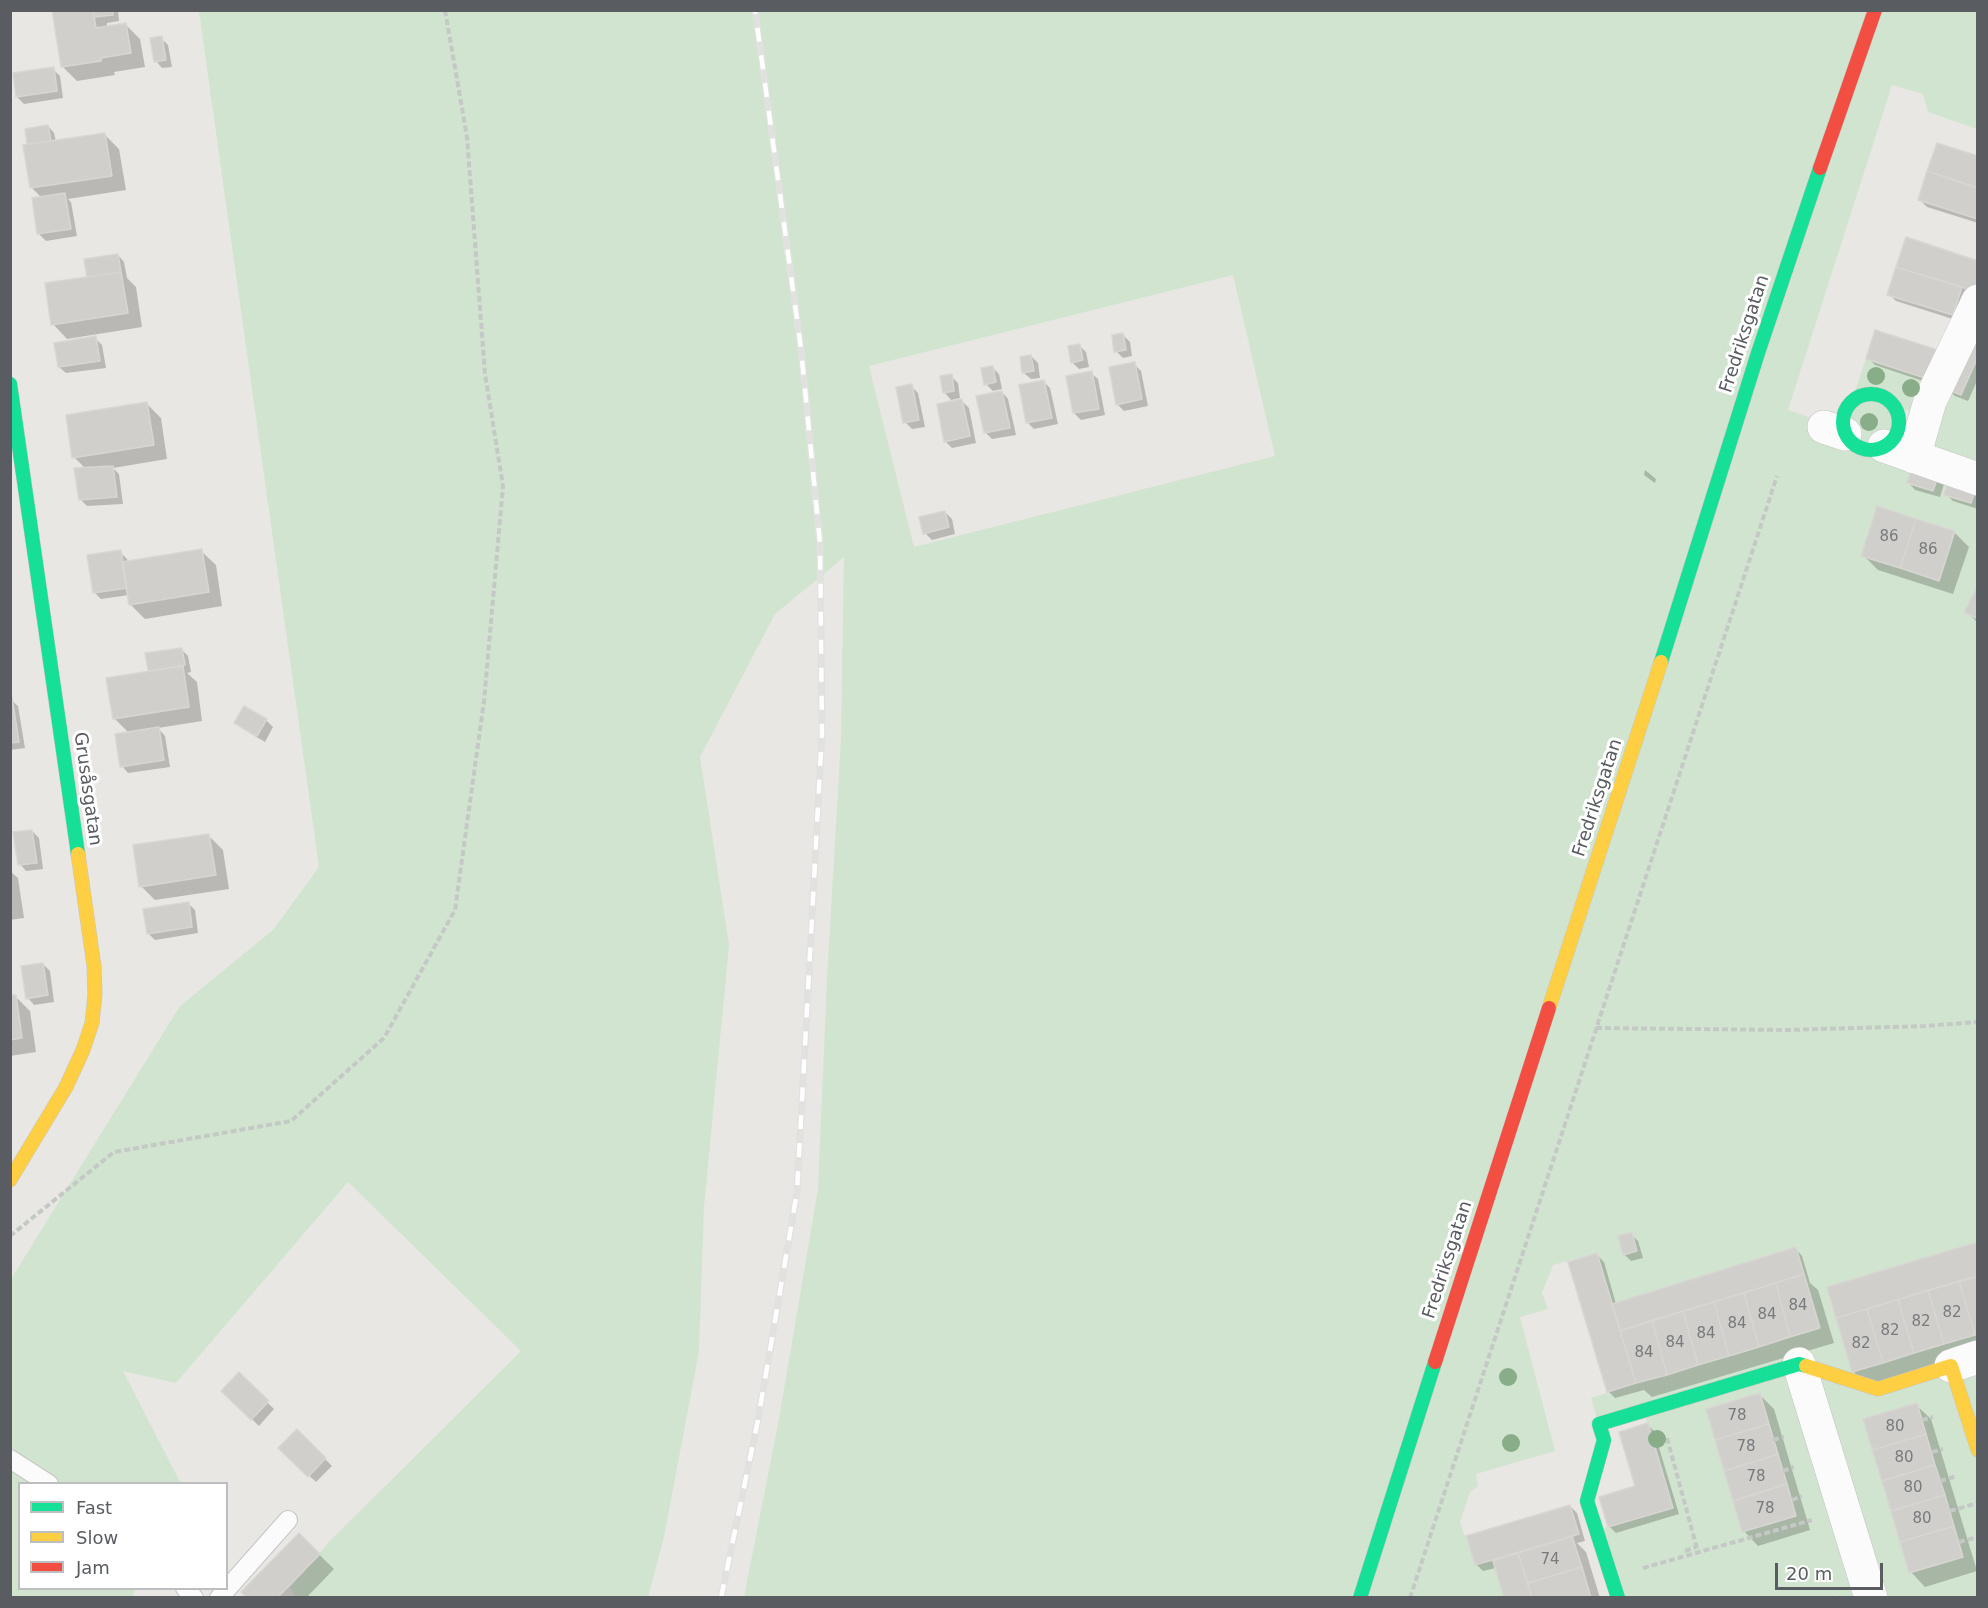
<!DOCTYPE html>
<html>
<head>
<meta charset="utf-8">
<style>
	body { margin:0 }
	#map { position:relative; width:1988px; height:1608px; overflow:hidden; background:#e8e7e3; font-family:"DejaVu Sans",sans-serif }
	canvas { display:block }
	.frame { position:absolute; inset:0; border:12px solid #595c60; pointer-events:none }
	.legend { position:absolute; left:18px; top:1482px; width:210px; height:108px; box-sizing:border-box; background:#fff; border:2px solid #bdbebf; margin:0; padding:8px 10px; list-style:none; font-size:18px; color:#595c60 }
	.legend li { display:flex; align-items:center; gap:12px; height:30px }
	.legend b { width:30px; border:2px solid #bdbebf }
	.scale { position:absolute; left:1775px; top:1563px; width:108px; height:27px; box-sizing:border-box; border:3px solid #595c60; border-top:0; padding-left:8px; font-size:18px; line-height:21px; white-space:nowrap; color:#595c60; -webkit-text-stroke:4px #fff; paint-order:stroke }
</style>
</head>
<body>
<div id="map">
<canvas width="1988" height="1608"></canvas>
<div class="frame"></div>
<ul class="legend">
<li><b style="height:8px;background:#16e098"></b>Fast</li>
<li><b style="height:8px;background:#ffcf43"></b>Slow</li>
<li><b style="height:8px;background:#f24e42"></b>Jam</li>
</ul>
<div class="scale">20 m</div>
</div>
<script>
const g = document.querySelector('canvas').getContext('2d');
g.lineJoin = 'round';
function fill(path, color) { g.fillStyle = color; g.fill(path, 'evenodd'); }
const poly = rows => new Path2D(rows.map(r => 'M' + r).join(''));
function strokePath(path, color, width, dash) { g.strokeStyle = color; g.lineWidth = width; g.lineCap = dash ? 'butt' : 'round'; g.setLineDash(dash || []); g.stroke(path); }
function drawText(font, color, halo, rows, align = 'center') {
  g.font = font + ' "DejaVu Sans",sans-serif'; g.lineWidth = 6; g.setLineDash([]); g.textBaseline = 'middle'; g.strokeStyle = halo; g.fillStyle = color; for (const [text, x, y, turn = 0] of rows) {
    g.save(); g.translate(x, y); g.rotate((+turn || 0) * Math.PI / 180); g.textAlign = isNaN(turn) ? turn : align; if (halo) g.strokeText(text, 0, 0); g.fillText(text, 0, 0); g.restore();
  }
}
fill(poly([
	[199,11,1977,11,1977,129,1928,112,1923,94,1892,85,1788,410,1817,420,1843,425,1843,416,1847,408,1860,396,1854,394,1866,359,1939,382,1977,301,1977,1242,1827,1287,1852,1372,1977,1334,1977,1597,1838,1598,1836,1595,1828,1598,1618,1597,1597,1530,1672,1508,1644,1411,1599,1424,1591,1398,1820,1328,1796,1247,1612,1304,1597,1253,1553,1265,1542,1293,1548,1309,1520,1317,1555,1451,1476,1474,1478,1486,1470,1492,1460,1522,1475,1565,1493,1561,1504,1597,744,1597,779,1419,818,1189,827,979,841,738,844,557,775,614,700,757,729,945,704,1207,699,1351,664,1537,648,1597,296,1597,290,1588,329,1542,521,1351,348,1182,176,1383,123,1371,180,1482,179,1483,20,1484,20,1588,136,1589,132,1597,11,1598,11,1279,180,1006,273,930,319,867],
	[1233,275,1275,456,914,547,869,366],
	[1894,407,1926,415,1914,456,1892,441,1898,424,1897,415],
	[1760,1393,1796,1516,1742,1532,1706,1409],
	[1917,1403,1963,1557,1910,1573,1863,1419]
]), '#d1e4cf');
fill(poly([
	[54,10,118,10,119,21,107,23,107,27,126,25,140,39,145,67,114,72,115,75,77,81,62,66],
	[161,38,168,45,172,67,162,68,156,61],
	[53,69,60,76,63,98,24,104,17,97],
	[48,126,54,133,56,142,104,134,119,149,126,190,68,199,71,202,77,236,46,241,39,234,42,198,32,188,30,146,29,144],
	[1978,158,1978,223,1927,207,1920,200],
	[118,255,124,262,127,278,136,287,142,327,67,339,53,324,89,278],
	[1978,262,1978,296,1959,321,1896,301,1889,294],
	[1123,335,1130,342,1132,356,1123,358,1116,351],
	[95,338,102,345,106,368,66,373,59,367],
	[1079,345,1086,352,1089,367,1079,369,1072,362],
	[1978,346,1978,379,1968,401,1955,396,1948,389],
	[1940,352,1938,386,1875,365,1868,358],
	[1031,356,1038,363,1040,378,1031,379,1024,373],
	[1134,364,1141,371,1148,406,1124,411,1117,404],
	[992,367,999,374,1002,389,993,391,986,384],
	[1091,373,1098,379,1105,415,1081,420,1074,413],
	[951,376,958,383,960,398,951,400,945,393],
	[1043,381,1050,388,1058,424,1034,429,1027,422],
	[911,386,918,393,925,427,912,429,905,422],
	[1002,392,1008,399,1016,435,992,439,985,432],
	[962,401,969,408,976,443,952,448,945,441],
	[147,404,161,418,167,459,113,468,119,474,123,504,87,506,80,499,86,469,74,457],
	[1645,470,1656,479,1655,483,1644,475],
	[1913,470,1944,484,1940,497,1915,490,1909,483],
	[1978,491,1978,509,1953,501,1946,494],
	[945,512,952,519,955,534,932,540,925,533],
	[1954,532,1969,547,1953,594,1878,570,1863,555],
	[201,551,216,565,222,606,145,619,130,604,129,595,101,599,94,592,120,552,127,559,128,562],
	[1978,589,1978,623,1966,611],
	[182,650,188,656,191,672,187,673,197,682,202,721,158,728,165,736,170,767,128,773,122,766,129,733,114,718,152,672,150,670],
	[10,699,18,706,25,748,10,750],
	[266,720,273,727,265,742,243,729,236,722],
	[32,831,39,838,43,869,26,871,20,864],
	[208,835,223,850,229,889,155,900,141,886],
	[10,871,18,878,24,918,10,920],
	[188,903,195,910,198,933,155,940,148,933],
	[43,964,50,971,54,1002,34,1005,28,998],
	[15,996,30,1011,36,1052,10,1056,10,997],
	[1631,1234,1638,1241,1643,1258,1631,1261,1624,1254],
	[1978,1243,1978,1353,1868,1386,1853,1371,1828,1288],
	[1796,1249,1802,1256,1810,1283,1818,1290,1834,1343,1652,1397,1644,1390,1615,1398,1608,1391,1597,1255,1604,1262,1616,1304],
	[239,1374,274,1409,259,1426,223,1391],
	[1759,1394,1774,1409,1810,1530,1758,1546,1744,1531],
	[1916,1405,1931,1419,1977,1571,1925,1587,1911,1572],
	[1647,1424,1654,1431,1679,1514,1616,1533,1609,1526,1637,1487],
	[297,1431,332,1466,316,1482,280,1448],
	[1570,1506,1577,1513,1585,1541,1577,1543,1586,1552,1600,1598,1506,1598,1496,1568,1483,1571,1476,1564],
	[299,1535,334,1569,306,1598,249,1598]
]), '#0003');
const building = poly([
	[52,10,93,10,96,28,126,23,131,53,101,58,101,61,61,67,52,10],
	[93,10,113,10,113,15,94,17,93,10],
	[162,36,166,60,154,62,150,38,162,36],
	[54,67,57,91,16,97,13,73,54,67],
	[48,125,51,141,27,144,25,129,48,125],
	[105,133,112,176,30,188,23,145,105,133],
	[1937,143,1978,156,1978,188,1927,171,1937,143],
	[1927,171,1978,188,1978,219,1918,200,1927,171],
	[65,193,71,229,37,234,32,198,65,193],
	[1906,237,1978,261,1978,282,1974,291,1896,267,1906,237],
	[118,254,121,272,87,277,84,259,118,254],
	[1896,267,1962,287,1953,315,1887,295,1896,267],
	[121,272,128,313,51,325,45,283,121,272],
	[1875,330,1941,351,1931,380,1866,359,1875,330],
	[1123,333,1126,350,1114,352,1112,335,1123,333],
	[96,336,100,361,58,367,54,343,96,336],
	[1967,340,1978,344,1978,357,1961,395,1946,389,1967,340],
	[1080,344,1083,360,1071,363,1068,346,1080,344],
	[1031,355,1034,371,1022,373,1020,357,1031,355],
	[1135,362,1142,399,1116,405,1109,367,1135,362],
	[993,366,996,382,984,385,981,368,993,366],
	[1092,371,1099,409,1073,413,1066,376,1092,371],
	[952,374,954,391,943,393,940,376,952,374],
	[1044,380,1052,418,1026,423,1019,385,1044,380],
	[912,384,919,420,903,423,896,387,912,384],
	[1002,391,1010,428,984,433,976,396,1002,391],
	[962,399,970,436,944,442,937,404,962,399],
	[147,402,154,445,72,458,66,415,147,402],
	[113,466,117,497,79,500,74,468,113,466],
	[1912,468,1938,476,1933,491,1907,483,1912,468],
	[1949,479,1976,488,1971,503,1944,495,1949,479],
	[1877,506,1916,519,1900,568,1861,556,1877,506],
	[945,511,949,527,923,534,919,517,945,511],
	[1916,519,1955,531,1939,581,1900,568,1916,519],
	[202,549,209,592,129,605,122,562,202,549],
	[121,550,127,588,93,593,87,555,121,550],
	[1978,586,1978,619,1964,612,1978,586],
	[182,648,185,665,148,671,145,653,182,648],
	[183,666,189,707,113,719,106,678,183,666],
	[10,697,12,697,19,742,10,743,10,697],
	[244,706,267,719,257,736,234,723,244,706],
	[159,727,164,760,120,767,115,734,159,727],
	[32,830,37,863,18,865,13,832,32,830],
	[209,834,216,875,139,887,133,845,209,834],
	[189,902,192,927,147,934,143,909,189,902],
	[43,963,48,995,26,999,21,966,43,963],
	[10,995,16,995,22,1038,10,1040,10,995],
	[1632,1232,1637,1251,1623,1255,1618,1236,1632,1232],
	[1978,1242,1978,1276,1836,1318,1827,1287,1978,1242],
	[1796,1247,1804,1274,1620,1331,1612,1304,1796,1247],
	[1597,1253,1636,1383,1607,1392,1568,1262,1597,1253],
	[1804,1274,1820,1328,1790,1337,1776,1283,1804,1274],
	[1978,1276,1978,1334,1975,1335,1959,1281,1978,1276],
	[1959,1281,1975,1335,1944,1344,1928,1290,1959,1281],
	[1776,1283,1790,1337,1759,1347,1744,1293,1776,1283],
	[1928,1290,1944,1344,1914,1353,1898,1300,1928,1290],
	[1744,1293,1759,1347,1729,1356,1714,1302,1744,1293],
	[1898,1300,1914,1353,1883,1363,1867,1309,1898,1300],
	[1714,1302,1729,1356,1698,1365,1683,1311,1714,1302],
	[1867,1309,1883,1363,1852,1372,1836,1318,1867,1309],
	[1683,1311,1698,1365,1667,1375,1652,1320,1683,1311],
	[1652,1320,1667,1375,1636,1383,1620,1331,1652,1320],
	[239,1372,269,1401,251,1420,221,1391,239,1372],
	[1760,1393,1769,1424,1715,1440,1706,1409,1760,1393],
	[1917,1403,1926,1434,1872,1450,1863,1419,1917,1403],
	[1648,1423,1673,1508,1608,1527,1599,1497,1635,1486,1619,1432,1648,1423],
	[1769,1424,1778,1454,1724,1471,1715,1440,1769,1424],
	[297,1429,326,1458,308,1477,278,1448,297,1429],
	[1926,1434,1935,1465,1882,1481,1872,1450,1926,1434],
	[1778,1454,1787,1484,1733,1501,1724,1471,1778,1454],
	[1935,1465,1945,1495,1891,1511,1882,1481,1935,1465],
	[1787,1484,1796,1516,1742,1532,1733,1501,1787,1484],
	[1945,1495,1954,1526,1900,1542,1891,1511,1945,1495],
	[1570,1505,1579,1534,1475,1565,1466,1536,1570,1505],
	[1954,1526,1963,1557,1909,1573,1900,1542,1954,1526],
	[299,1533,320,1554,277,1598,247,1598,241,1592,299,1533],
	[1572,1536,1582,1567,1528,1583,1518,1553,1572,1536],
	[1518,1553,1532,1598,1504,1598,1493,1561,1518,1553],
	[1582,1567,1591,1598,1532,1598,1528,1583,1582,1567]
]);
fill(building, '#d0cfcc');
strokePath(building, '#d8d6d2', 1.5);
const lane = poly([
	[10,1459,49,1484],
	[185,1588,194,1598],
	[219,1598,288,1520]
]);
const street = poly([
	[1824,427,1845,434],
	[1884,446,1978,479],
	[1914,457,1930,401,1978,301],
	[1799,1364,1871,1598],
	[1951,1366,1978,1357]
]);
const fast = poly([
	[10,384,78,854],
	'1843 422a28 28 0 1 1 56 0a28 28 0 1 1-56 0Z',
	[1661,662,1758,353,1820,168],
	[1360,1598,1435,1362],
	[1618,1598,1587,1501,1604,1440,1599,1424,1799,1364,1806,1366]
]);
const slow = poly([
	[1549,1008,1661,662],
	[10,1180,66,1087,83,1050,92,1023,95,995,94,966,78,854],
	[1806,1366,1878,1389,1951,1366,1978,1450]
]);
const jam = poly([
	[1820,168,1875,10],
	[1435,1362,1549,1008]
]);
strokePath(lane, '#c5c5c5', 20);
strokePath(street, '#c5c5c5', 34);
strokePath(fast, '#c5c5c5', 15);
strokePath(slow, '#c5c5c5', 15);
strokePath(jam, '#c5c5c5', 15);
strokePath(poly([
	[1596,1028,1788,1030,1925,1026,1978,1022],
	[10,1236,114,1152,291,1121,384,1038,455,910,484,701,503,486,485,374,467,137,445,10],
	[1922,1420,1933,1417],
	[1667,1438,1698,1552],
	[1773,1440,1784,1437],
	[1932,1452,1943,1449],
	[1783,1471,1794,1467],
	[1940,1481,1957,1476],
	[1792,1500,1802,1496],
	[1950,1511,1978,1503],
	[1959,1542,1978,1537],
	[1685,1551,1696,1547],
	[1643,1568,1812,1520],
	[1410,1598,1777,476]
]), '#c4c9c6', 4, [6, 3]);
strokePath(lane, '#fcfbfb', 18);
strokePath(street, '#fcfbfb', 33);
strokePath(fast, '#16e098', 14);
strokePath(slow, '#ffcf43', 14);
strokePath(jam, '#f24e42', 14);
const rail = poly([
	[721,1598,758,1420,797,1192,822,733,820,543,801,349,755,10]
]);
strokePath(rail, '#e1e1e0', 7);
strokePath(rail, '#fff', 4.5, [14]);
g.fillStyle = '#88ad88';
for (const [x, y] of [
	[1876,376],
	[1911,388],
	[1869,422],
	[1508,1377],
	[1657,1439],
	[1511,1443]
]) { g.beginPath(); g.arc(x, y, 9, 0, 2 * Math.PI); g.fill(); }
drawText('15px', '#787a7c', null, [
	["86",1889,537],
	["86",1928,550],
	["84",1798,1306],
	["82",1952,1313],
	["84",1767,1315],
	["82",1921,1322],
	["84",1737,1324],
	["82",1890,1331],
	["84",1706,1334],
	["84",1675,1343],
	["82",1861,1344],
	["84",1644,1353],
	["78",1737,1416],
	["80",1895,1427],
	["78",1746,1447],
	["80",1904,1458],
	["78",1756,1477],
	["80",1913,1488],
	["78",1765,1509],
	["80",1922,1519],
	["74",1550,1560]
]);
drawText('18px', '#595c60', '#fff', [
	["Fredriksgatan",1745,334,-72],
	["Grusåsgatan",87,789,82],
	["Fredriksgatan",1598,798,-72],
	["Fredriksgatan",1448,1260,-72]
]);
</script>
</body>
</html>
